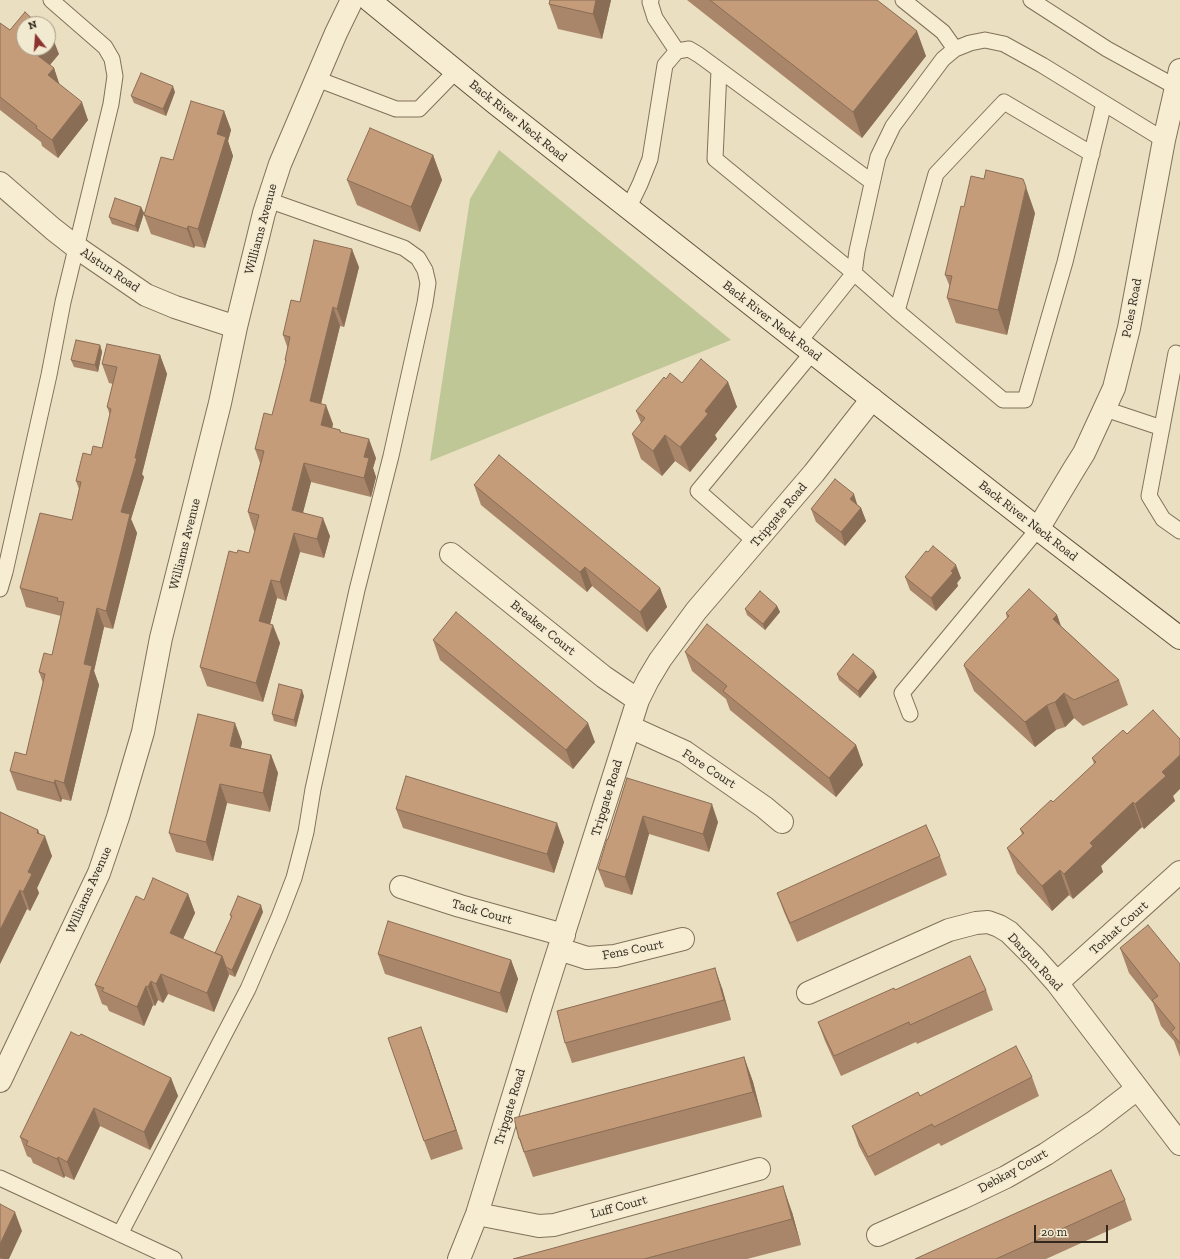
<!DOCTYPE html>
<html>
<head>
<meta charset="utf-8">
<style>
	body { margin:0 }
	#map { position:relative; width:1180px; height:1259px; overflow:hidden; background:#eadfc1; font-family:"Zilla Slab",serif }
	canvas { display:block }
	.north { position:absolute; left:16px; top:16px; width:40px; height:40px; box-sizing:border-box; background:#f2ead0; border:1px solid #a69c88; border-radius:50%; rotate:343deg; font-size:11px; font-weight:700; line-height:16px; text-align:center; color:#33281d }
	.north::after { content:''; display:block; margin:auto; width:14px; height:18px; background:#8c322f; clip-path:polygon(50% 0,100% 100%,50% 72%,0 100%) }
	.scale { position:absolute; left:1034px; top:1225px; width:74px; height:18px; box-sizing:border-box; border:2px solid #33281d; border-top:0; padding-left:5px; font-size:12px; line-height:14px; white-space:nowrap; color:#33281d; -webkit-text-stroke:3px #f2ead0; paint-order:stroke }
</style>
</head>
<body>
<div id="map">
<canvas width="1180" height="1259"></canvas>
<div class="north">N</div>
<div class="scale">20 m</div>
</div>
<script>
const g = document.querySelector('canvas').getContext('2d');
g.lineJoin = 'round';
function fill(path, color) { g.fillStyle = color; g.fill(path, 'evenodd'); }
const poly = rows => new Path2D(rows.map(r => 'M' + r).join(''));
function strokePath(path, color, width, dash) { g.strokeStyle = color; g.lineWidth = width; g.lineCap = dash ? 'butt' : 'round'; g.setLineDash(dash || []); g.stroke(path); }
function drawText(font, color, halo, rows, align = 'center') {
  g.font = font + ' "Zilla Slab",serif'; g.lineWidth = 3; g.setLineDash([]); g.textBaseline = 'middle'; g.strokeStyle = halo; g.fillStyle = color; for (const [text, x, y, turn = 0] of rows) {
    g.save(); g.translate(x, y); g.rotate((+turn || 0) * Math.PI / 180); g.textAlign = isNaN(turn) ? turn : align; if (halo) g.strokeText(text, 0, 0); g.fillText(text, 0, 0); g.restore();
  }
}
fill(poly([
	[499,150,731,340,430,461,470,199]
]), '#bfc796');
const lane = poly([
	[651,0,650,2,655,18,677,51],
	[903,0,943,32,955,49],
	[1031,0,1107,49,1176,87],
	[719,70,715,159,854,273,897,311,1003,400,1025,400,1065,262,1104,103],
	[317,79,396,109,419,109,456,71],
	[628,209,640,184,650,159,665,65,677,51,689,49,699,55,872,182],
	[897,311,936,174,1004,102,1092,154],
	[799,342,854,273,857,251,878,157,893,126,943,59,955,49,970,43,985,40,1004,44,1042,65,1164,140],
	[1176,353,1149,496,1163,519,1180,531],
	[1105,409,1162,428],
	[756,542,698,491,812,353],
	[0,589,5,572,49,375,63,302,111,104,115,76,112,59,105,47,51,0],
	[910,714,902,693,1038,529],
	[0,1178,174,1259],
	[120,1234,248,989,279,917,294,878,306,832,313,789,357,590,391,456,425,303,428,283,425,270,418,258,404,248,268,200]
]);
const street = poly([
	[0,183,53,229,76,247,146,295,175,307,236,327],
	[1038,529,1074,469,1084,453,1114,388,1129,328,1164,140,1180,70],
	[451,554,604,677,638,700],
	[630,727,685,752,764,807,782,822],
	[401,887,460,906,564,935],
	[559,949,587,958,615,956,683,939],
	[1057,983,1180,872],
	[808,993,949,930,976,923,988,922,999,926,1009,932,1034,957,1057,983,1180,1144],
	[0,1081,99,873,118,817,143,732,161,638,220,403,236,327,264,213,280,164,336,33,352,0],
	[477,1214,539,1226,554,1225,759,1169],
	[878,1235,962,1198,1006,1177,1046,1154,1094,1122,1137,1089],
	[459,1259,477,1214,542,1002,638,700,648,680,660,660,696,611,814,473,872,399]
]);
const secondary = poly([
	[369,0,495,103,799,342,1038,529,1180,638]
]);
strokePath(lane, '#82715a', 17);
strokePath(street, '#82715a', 24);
strokePath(secondary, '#63523d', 24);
strokePath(lane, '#f6edd3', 15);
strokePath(street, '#f6edd3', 22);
strokePath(secondary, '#f6edd3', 22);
fill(poly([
	[550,0,611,0,602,39,558,29,549,4],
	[687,0,877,0,926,56,862,138],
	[0,23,10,30,59,54,50,65,54,68,59,84,88,120,58,158,42,146,41,142,0,110],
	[175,92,166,116,134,103,131,96],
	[224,111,231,130,228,141,233,156,205,248,195,246,194,248,151,234,144,215,173,160],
	[433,155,442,180,420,232,357,205,347,180],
	[141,207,144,213,138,232,112,224,109,217],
	[1035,213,1007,335,956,323,947,298,950,287,945,275],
	[359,267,344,327,340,326,321,404,333,424,332,428,340,430,341,432,376,458,373,468,376,477,371,497,311,482,303,512,330,536,324,558,300,552,286,601,277,598,270,624,280,643,263,702,207,686,200,667,237,553,249,553,255,531,254,531,248,512,260,463,255,449,272,415,286,362,285,360,288,349,283,335,300,302],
	[100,345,102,352,98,372,74,367,71,360],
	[160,355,167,374,142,474,144,477,131,519,137,533,113,629,104,627,94,671,99,685,71,801,62,799,61,802,17,790,10,771,26,755,43,683,39,672,52,655,61,616,26,607,20,588,72,520,79,489,76,481,91,455,102,448,110,415,107,407,113,384,109,383,102,364],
	[666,379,682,383,728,382,737,407,715,435,717,439,690,472,675,461,662,476,641,459,632,434,641,423,636,411],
	[474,485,660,588,667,607,647,632,592,586,587,592,481,505],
	[858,505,861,508,866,521,845,546,816,522,811,509],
	[905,577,961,578,957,583,958,586,936,611,910,590],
	[777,606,780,612,765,630,747,615,745,609],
	[1006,613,1057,615,1061,626,1119,680,1128,705,1083,726,1074,718,1065,727,1056,730,1035,747,974,691,964,666,1007,618],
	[433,640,595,742,573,769,440,660],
	[685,652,856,745,863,765,836,797,730,710,726,699,692,671],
	[837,674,877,677,860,698,839,680],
	[304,696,296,727,274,721,272,714],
	[242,742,241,748,271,755,278,773,270,812,227,803,213,861,176,852,169,833],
	[1092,758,1173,796,1175,801,1144,829,1142,827,1101,866,1103,872,1073,899,1069,895,1052,911,1017,873,1007,848,1022,834,1020,829,1053,802,1094,764],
	[627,778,718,822,709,852,649,834,632,895,605,887,598,869,608,839],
	[396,809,564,842,554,873,403,828],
	[0,812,38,830,39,833,52,856,37,888,39,893,30,911,27,909,0,964],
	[940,856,947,875,797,942,784,912,777,893],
	[188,894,195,913,183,939,215,953,231,918,230,915,263,912,235,977,228,974,229,975,214,1012,168,994,163,1003,158,1000,155,1006,153,1005,144,1026,109,1011,107,1006,102,1004,95,985,144,900],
	[1120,948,1180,964,1180,1057,1174,1041,1161,1026,1153,1003,1129,973],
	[378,954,511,960,518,979,507,1013,385,974],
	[722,988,731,1020,572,1063,565,1043],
	[986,990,993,1010,917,1044,916,1042,841,1076,825,1041,818,1022],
	[79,1036,171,1078,178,1096,150,1150,100,1126,74,1180,65,1176,64,1178,33,1163,31,1158,27,1156,20,1137],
	[428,1046,463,1149,431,1160,424,1141],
	[744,1057,753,1082,762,1117,533,1177,519,1139],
	[1032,1077,1039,1096,941,1146,939,1143,875,1176,859,1146,852,1126],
	[1125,1200,1132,1220,1046,1259,915,1259],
	[792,1212,801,1245,747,1259,513,1259]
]), '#a98669');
fill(poly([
	[596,0,611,0,602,39,593,14],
	[917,31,926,56,862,138,853,112],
	[52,36,59,54,43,73,37,55,42,48,48,48,48,41],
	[54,68,60,86,48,75],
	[173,86,175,92,166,116,163,109],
	[82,102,88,120,58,158,52,140],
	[224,111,231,130,228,141,233,156,205,248,198,229,217,134],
	[433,155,442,180,420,232,411,207],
	[1026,187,1035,213,1007,335,998,310],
	[141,207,144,213,138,232,135,226],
	[188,226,195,246,194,248,187,229],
	[352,249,359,267,344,327,337,309],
	[333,307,340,326,317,420,310,401],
	[100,345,102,352,98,372,95,365],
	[160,355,167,374,142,474,144,477,131,519,137,533,113,629,106,611,121,512],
	[728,382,737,407,715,435,717,439,690,472,680,447,705,411],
	[326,405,333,424,328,444,321,425],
	[665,435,675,461,662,476,653,451],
	[369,439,376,458,373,468,376,477,371,497,364,478,364,457],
	[304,463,311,482,299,528,292,510],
	[854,494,858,507,850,499],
	[861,508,866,521,845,546,841,532],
	[323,518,330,536,324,558,317,539],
	[294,533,300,552,286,601,280,582],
	[956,565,961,578,957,583,958,586,936,611,931,598],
	[585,567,592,586,587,592,580,572],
	[271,580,277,598,266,639,259,621],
	[660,588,667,607,647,632,640,612],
	[777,606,780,612,765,630,763,624],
	[97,608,104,627,94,671,99,685,71,801,64,783,84,664],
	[1057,615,1066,641,1053,619],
	[273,625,280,643,263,702,256,683],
	[874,671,877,677,860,698,858,691],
	[302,690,304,696,296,727,294,720],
	[1064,693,1074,718,1065,727,1055,702],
	[1047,705,1056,730,1035,747,1025,722],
	[235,723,242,742,237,764,230,746],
	[588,723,595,742,573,769,566,750],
	[856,745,863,765,836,797,829,778],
	[271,755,278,773,270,812,263,793],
	[1180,755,1180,789,1173,796,1175,801,1144,829,1135,804,1162,772],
	[55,780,62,799,61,802,54,783],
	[220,784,227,803,213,861,206,842],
	[1133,802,1142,827,1101,866,1103,872,1073,899,1064,874,1090,843],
	[712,804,718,822,709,852,703,834],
	[643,816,649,834,632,895,625,877],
	[557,823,564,842,554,873,547,854],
	[38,830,42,843,45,836,52,856,37,888,39,893,30,911,23,892,28,872,37,833],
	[1060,870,1069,895,1052,911,1042,886],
	[20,890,27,909,0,964,0,930],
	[188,894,195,913,177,952,170,933],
	[261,905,263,912,235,977,232,970],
	[222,956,229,975,214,1012,207,993],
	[511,960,518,979,507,1013,500,993],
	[715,968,722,988,731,1020,724,1000],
	[161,974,168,994,163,1003,156,984],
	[151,981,158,1000,155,1006,148,987],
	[146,986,153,1005,144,1026,137,1007],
	[421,1027,428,1046,463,1149,456,1130],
	[744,1057,753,1082,762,1117,753,1092],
	[171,1078,178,1096,150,1150,144,1132],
	[94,1108,100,1126,74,1180,67,1162],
	[58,1157,65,1176,64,1178,57,1159],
	[783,1186,792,1212,801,1245,792,1219],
	[15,1212,22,1231,9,1259,0,1259,0,1244]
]), '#8a6d55');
const building = poly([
	[550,0,596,0,593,14,549,4,550,0],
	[710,0,877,0,917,31,853,112,710,0],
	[25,12,38,24,24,24,24,48,42,48,37,55,54,68,48,75,82,102,52,140,36,128,37,126,0,97,0,23,10,30,25,12],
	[48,32,52,36,48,41,48,32],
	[141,73,173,86,163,109,131,96,141,73],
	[191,101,224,111,217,134,226,137,198,229,188,226,187,229,144,215,161,157,173,160,191,101],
	[370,128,433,155,411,207,347,180,370,128],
	[986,170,1023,179,1026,187,998,310,947,298,952,276,945,275,961,206,964,207,971,176,984,179,986,170],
	[115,198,141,207,135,226,109,217,115,198],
	[314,240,352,249,337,309,333,307,310,401,326,405,321,425,340,430,340,432,369,439,364,457,369,458,364,478,304,463,292,510,323,518,317,539,294,533,280,582,271,580,259,621,273,625,256,683,200,667,229,551,237,553,238,550,249,553,259,515,248,512,264,451,255,449,264,413,272,415,286,360,285,360,290,337,283,335,291,300,300,302,314,240],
	[76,340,100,345,95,365,71,360,76,340],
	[107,344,160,355,135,458,137,458,121,512,130,514,121,551,106,611,97,608,84,664,92,666,64,783,55,780,54,783,10,771,15,752,26,755,45,674,39,672,44,653,52,655,64,602,57,601,58,598,20,588,40,513,72,520,81,482,76,481,83,453,91,455,93,446,102,448,111,409,107,407,117,367,102,364,107,344],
	[701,359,728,382,705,411,708,414,680,447,665,435,653,451,632,434,645,418,636,411,664,377,666,379,670,373,682,383,701,359],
	[499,455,660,588,640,612,585,567,580,572,474,485,499,455],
	[835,479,854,494,850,499,861,508,841,532,811,509,835,479],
	[933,546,956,565,951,571,953,573,931,598,905,577,926,551,928,552,933,546],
	[1029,589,1057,615,1053,619,1119,680,1074,700,1064,693,1055,702,1047,705,1025,722,964,666,965,663,1009,616,1006,613,1029,589],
	[760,591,777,606,763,624,745,609,760,591],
	[456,612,588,723,566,750,433,640,456,612],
	[707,624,856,745,829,778,723,691,727,686,685,652,707,624],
	[853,654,874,671,858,691,837,674,853,654],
	[279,684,302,690,294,720,272,714,279,684],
	[1153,710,1180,739,1180,755,1162,772,1166,776,1135,804,1133,802,1090,843,1093,846,1064,874,1060,870,1042,886,1007,848,1024,833,1020,829,1051,800,1053,802,1096,762,1092,758,1123,730,1127,734,1153,710],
	[198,714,235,723,230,746,271,755,263,793,220,784,206,842,169,833,198,714],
	[406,776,557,823,547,854,396,809,406,776],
	[627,778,712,804,703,834,643,816,625,877,598,869,607,839,608,839,627,778],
	[0,812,38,830,37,833,45,836,28,872,32,874,23,892,20,890,0,930,0,812],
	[926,825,940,856,790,923,777,893,926,825],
	[153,878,188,894,170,933,222,956,207,993,161,974,156,984,151,981,148,987,146,986,137,1007,102,991,104,988,95,985,136,896,144,900,153,878],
	[238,896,261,905,232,970,226,967,222,956,215,953,232,916,230,915,238,896],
	[388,921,511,960,500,993,378,954,388,921],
	[1148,925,1180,964,1180,1043,1171,1032,1175,1028,1152,1000,1158,996,1120,948,1148,925],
	[970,956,986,990,910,1025,909,1022,834,1056,818,1022,894,988,895,990,970,956],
	[715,968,724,1000,565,1043,557,1011,715,968],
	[421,1027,456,1130,424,1141,388,1038,421,1027],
	[71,1032,79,1036,81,1034,171,1078,144,1132,94,1108,67,1162,58,1157,57,1159,26,1145,28,1141,20,1137,71,1032],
	[1016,1046,1032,1077,934,1127,932,1124,868,1157,852,1126,918,1092,920,1096,1016,1046],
	[744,1057,753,1092,524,1152,520,1139,519,1139,514,1118,744,1057],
	[1111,1170,1125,1200,996,1259,915,1259,1111,1170],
	[783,1186,792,1219,644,1259,513,1259,783,1186],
	[0,1204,15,1212,0,1244,0,1204],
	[0,1257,5,1259,0,1259,0,1257]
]);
fill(building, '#c59c7a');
strokePath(building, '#8a6d55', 1);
drawText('13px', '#33281d', '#f2ead0', [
	["Back River Neck Road",518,121,39],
	["Williams Avenue",261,229,-75],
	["Alstun Road",110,270,34],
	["Poles Road",1132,308,-79],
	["Back River Neck Road",772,321,38],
	["Tripgate Road",779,515,-50],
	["Back River Neck Road",1028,521,38],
	["Williams Avenue",185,544,-76],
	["Breaker Court",543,628,39],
	["Fore Court",709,769,33],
	["Tripgate Road",607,798,-73],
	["Williams Avenue",89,890,-66],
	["Tack Court",482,912,16],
	["Torhat Court",1119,928,-42],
	["Fens Court",633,950,-11],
	["Dargun Road",1035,962,47],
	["Tripgate Road",510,1107,-73],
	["Debkay Court",1013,1171,-29],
	["Luff Court",619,1207,-15]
]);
</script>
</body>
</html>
